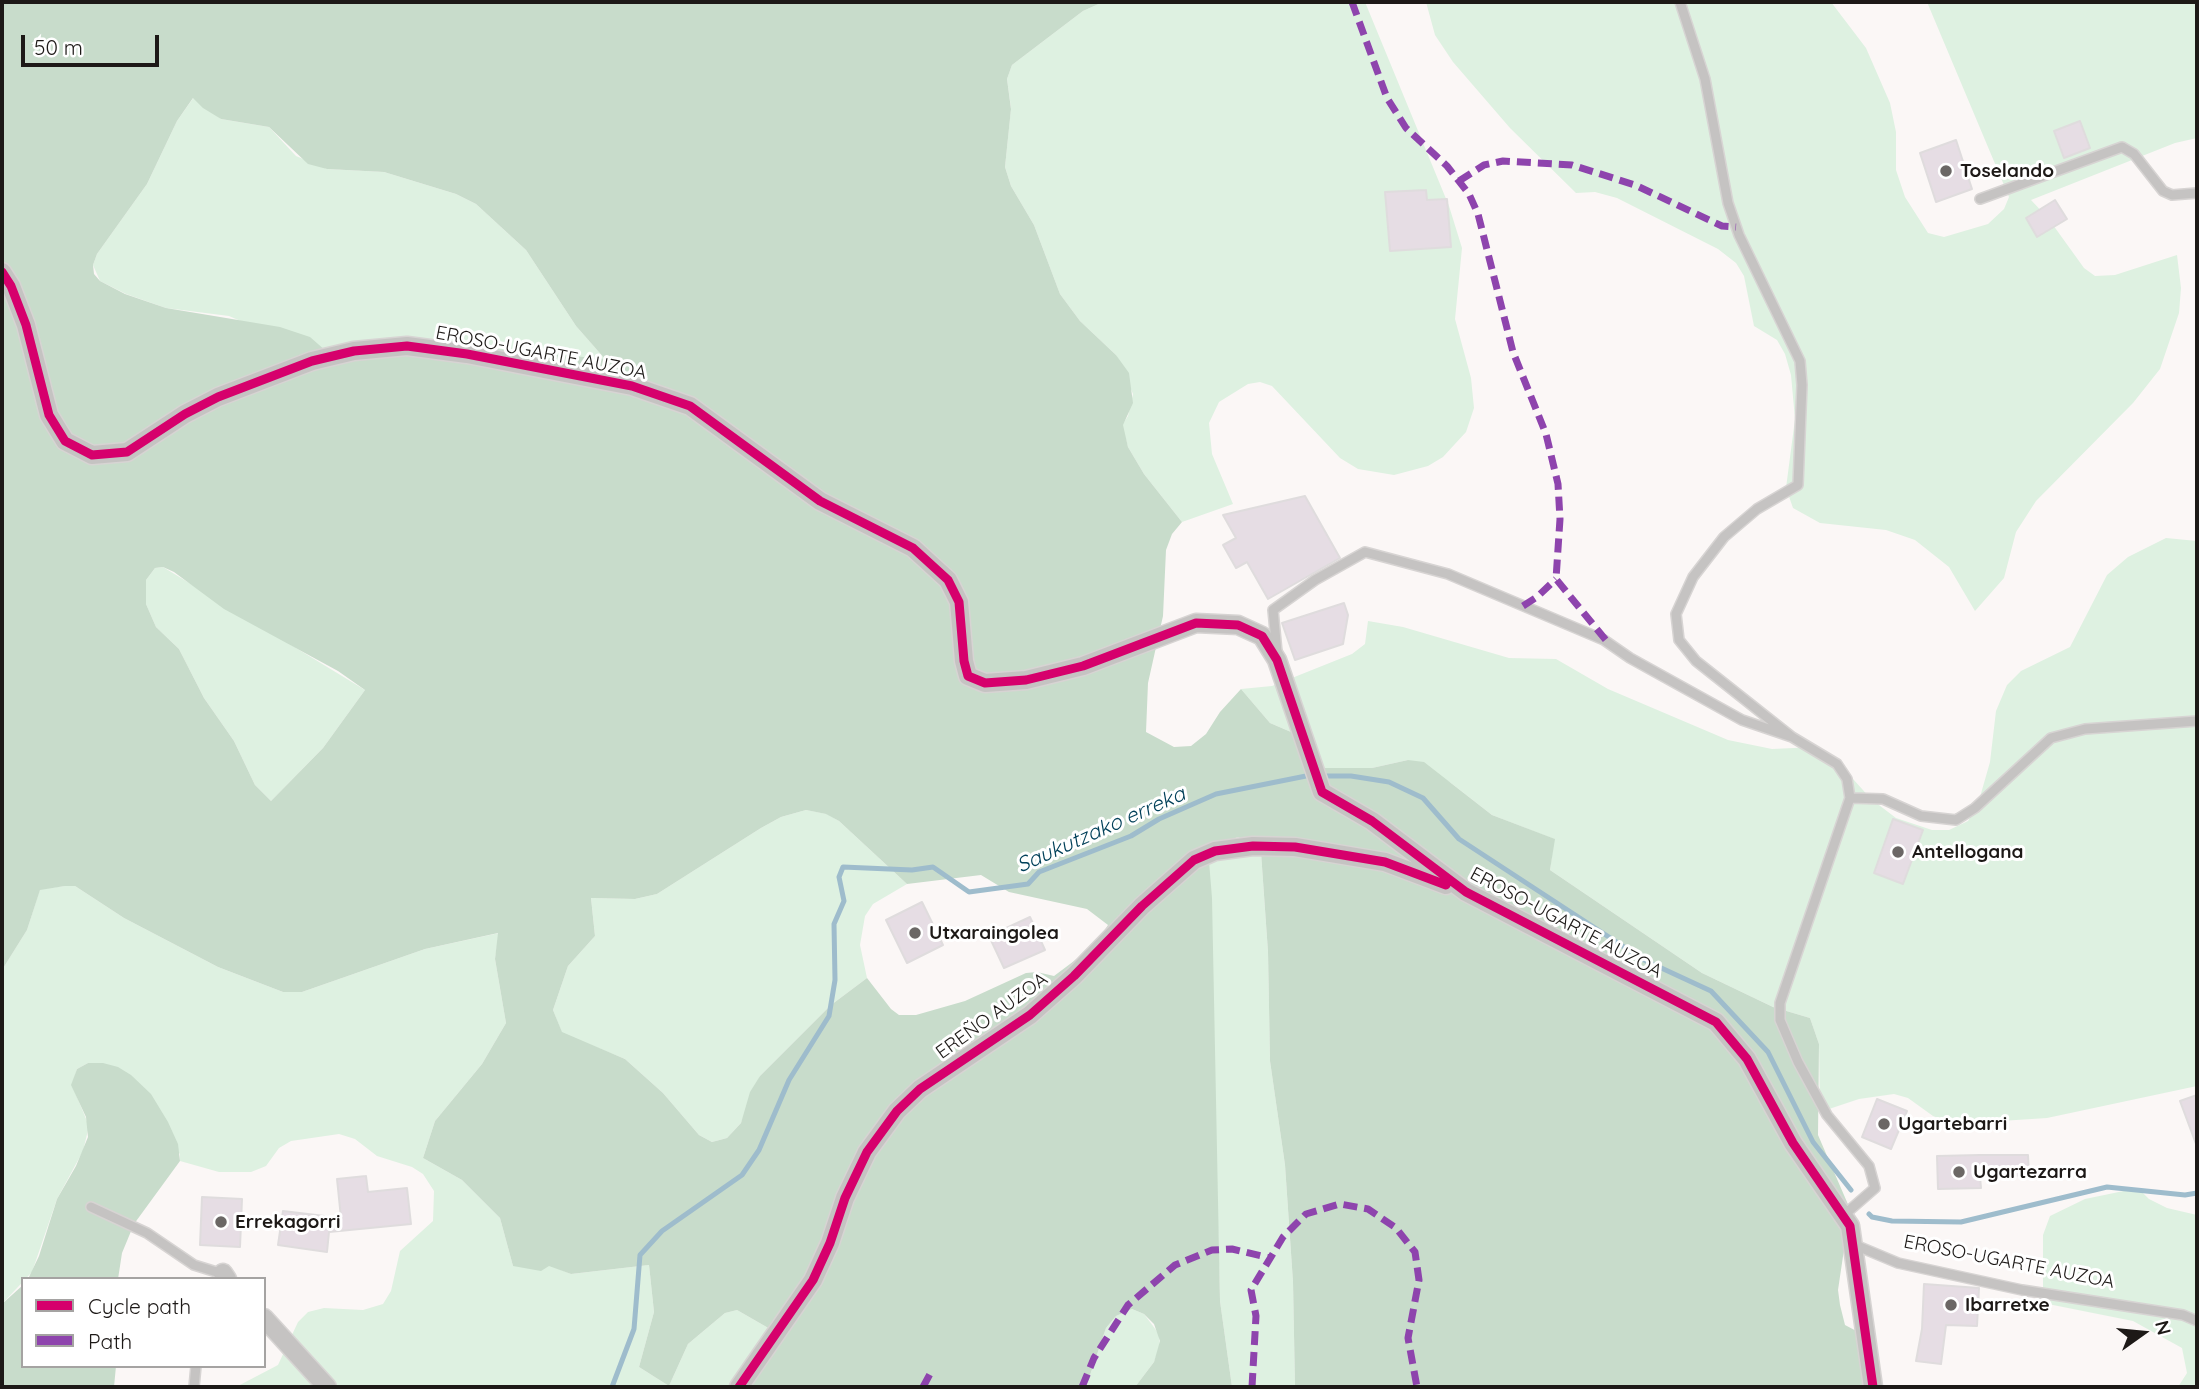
<!DOCTYPE html>
<html>
<head>
<meta charset="utf-8">
<style>
	body { margin:0 }
	#map { position:relative; width:2199px; height:1389px; overflow:hidden; background:#fbf7f6; font-family:Quicksand,sans-serif }
	canvas { display:block }
	.frame { position:absolute; inset:0; border:4px solid #1d1917; pointer-events:none }
	.legend { position:absolute; left:21px; top:1277px; width:245px; height:91px; box-sizing:border-box; background:#fff; border:2px solid #a5a3a2; margin:0; padding:9px 12px; list-style:none; font-size:21px; color:#1d1917 }
	.legend li { display:flex; align-items:center; gap:14px; height:35px }
	.legend b { width:35px; border:2px solid #a5a3a2 }
	.north { position:absolute; left:2108px; top:1298px; width:70px; height:70px; -webkit-text-stroke:5px #fff; paint-order:stroke; rotate:75deg; font-size:19px; font-weight:700; line-height:28px; text-align:center; color:#1d1917 }
	.north::after { content:''; display:block; margin:auto; width:24px; height:32px; background:#1d1917; clip-path:polygon(50% 0,100% 100%,50% 72%,0 100%) }
	.scale { position:absolute; left:21px; top:35px; width:138px; height:32px; box-sizing:border-box; border:4px solid #1d1917; border-top:0; padding-left:9px; font-size:21px; line-height:24px; white-space:nowrap; color:#1d1917; -webkit-text-stroke:5px #fff; paint-order:stroke }
</style>
</head>
<body>
<div id="map">
<canvas width="2199" height="1389"></canvas>
<div class="frame"></div>
<ul class="legend">
<li><b style="height:9px;background:#d6006c"></b>Cycle path</li>
<li><b style="height:9px;background:#8e44ad"></b>Path</li>
</ul>
<div class="north">N</div>
<div class="scale">50 m</div>
</div>
<script>
const g = document.querySelector('canvas').getContext('2d');
g.lineJoin = 'round';
function fill(path, color) { g.fillStyle = color; g.fill(path, 'evenodd'); }
const poly = rows => new Path2D(rows.map(r => 'M' + r).join(''));
function strokePath(path, color, width, dash) { g.strokeStyle = color; g.lineWidth = width; g.lineCap = dash ? 'butt' : 'round'; g.setLineDash(dash || []); g.stroke(path); }
function drawText(font, color, halo, rows, align = 'center') {
  g.font = font + ' Quicksand,sans-serif'; g.lineWidth = 6; g.setLineDash([]); g.textBaseline = 'middle'; g.strokeStyle = halo; g.fillStyle = color; for (const [text, x, y, turn = 0] of rows) {
    g.save(); g.translate(x, y); g.rotate((+turn || 0) * Math.PI / 180); g.textAlign = isNaN(turn) ? turn : align; if (halo) g.strokeText(text, 0, 0); g.fillText(text, 0, 0); g.restore();
  }
}
fill(poly([
	[1103,2,1365,2,1449,206,1462,248,1455,319,1471,378,1474,408,1466,432,1443,457,1428,466,1394,475,1358,469,1340,458,1272,386,1260,382,1248,384,1219,402,1209,423,1212,454,1233,504,1182,522,1144,474,1128,447,1122,425,1128,416,1133,394,1116,355,1080,321,1060,294,1034,225,1011,186,1005,167,1011,108,1007,79,1012,65,1083,11],
	[1426,2,1831,2,1866,48,1890,103,1896,132,1896,170,1905,197,1928,233,1944,237,1988,224,2004,209,2009,197,1927,2,2197,4,2197,138,2175,143,2031,200,2048,218,2084,268,2095,276,2115,275,2177,255,2181,288,2179,313,2160,369,2133,403,2036,501,2016,532,2004,578,1975,611,1949,567,1915,540,1886,530,1820,523,1793,508,1786,488,1795,419,1791,375,1785,354,1777,340,1754,326,1744,276,1736,263,1718,249,1617,198,1595,192,1576,193,1510,128,1453,62,1435,35],
	[194,97,221,119,269,127,296,156,327,169,384,172,456,194,476,204,526,250,576,326,606,360,401,340,333,361,229,316,166,308,126,294,100,281,93,265,97,254,147,184,177,121],
	[2166,538,2197,541,2197,1086,2047,1118,1970,1123,1946,1121,1933,1116,1908,1098,1894,1094,1859,1099,1820,1112,1819,1044,1810,1018,1773,1007,1702,973,1550,870,1554,839,1492,815,1451,783,1408,760,1372,768,1320,768,1305,738,1270,723,1241,689,1272,686,1352,654,1365,644,1368,621,1403,627,1509,658,1556,659,1608,689,1728,740,1772,749,1815,747,1836,760,1871,799,1896,818,1932,830,1949,830,1968,821,1978,804,1990,762,1996,711,2007,685,2021,671,2070,647,2107,575,2128,557],
	[163,567,365,690,323,748,271,801,255,785,234,741,204,698,179,649,156,627,146,604,146,580,155,568],
	[806,810,827,814,839,821,907,884,873,904,865,916,860,945,867,978,831,1005,760,1076,741,1123,727,1138,712,1142,699,1135,663,1093,625,1059,562,1033,553,1010,568,966,595,936,591,898,635,899,657,894,761,828,781,817],
	[1240,837,1260,838,1268,952,1270,1061,1285,1165,1293,1282,1295,1387,1232,1387,1220,1301,1208,849,1217,843],
	[65,886,75,886,124,918,218,967,283,992,302,992,425,949,499,933,495,959,506,1023,482,1064,435,1121,423,1158,462,1180,500,1218,513,1266,549,1265,571,1274,649,1265,654,1312,639,1367,669,1386,688,1344,725,1313,737,1310,777,1333,745,1387,236,1387,278,1365,298,1322,308,1312,324,1308,363,1310,383,1304,391,1291,400,1251,433,1221,434,1191,423,1174,412,1167,377,1156,355,1139,339,1134,291,1141,279,1148,266,1166,251,1172,219,1172,180,1161,180,1154,88,1063,77,1069,72,1085,89,1126,83,1151,57,1199,32,1272,2,1304,2,970,27,930,40,889],
	[2138,1188,2149,1199,2167,1208,2197,1215,2197,1387,2178,1387,2187,1373,2182,1348,2133,1321,2043,1303,2043,1235,2050,1216,2085,1199],
	[1132,1309,1144,1314,1159,1334,1160,1346,1154,1362,1135,1387,1086,1387,1106,1328,1116,1316]
]), '#def1e1');
fill(poly([
	[2,2,1103,2,1083,11,1012,65,1007,79,1011,109,1005,167,1011,186,1034,225,1060,294,1080,321,1116,355,1129,373,1133,403,1123,425,1128,447,1144,474,1182,522,1172,534,1166,550,1163,616,1148,683,1146,732,1174,747,1191,746,1206,734,1220,712,1241,689,1270,723,1305,738,1320,768,1372,768,1408,760,1424,762,1492,815,1555,839,1550,870,1702,973,1773,1007,1810,1018,1819,1044,1818,1135,1850,1209,1838,1290,1840,1305,1845,1325,1864,1335,1881,1387,1295,1387,1293,1282,1285,1165,1270,1061,1268,952,1260,838,1239,837,1217,843,1208,849,1212,898,1220,1301,1232,1387,1135,1387,1154,1362,1160,1341,1154,1324,1144,1314,1132,1309,1116,1316,1106,1328,1086,1387,745,1387,777,1333,737,1310,725,1313,688,1344,669,1386,639,1367,654,1312,649,1265,571,1274,549,1266,541,1271,513,1266,500,1218,462,1180,423,1158,435,1121,482,1064,506,1023,495,959,498,933,425,949,302,992,283,992,218,967,124,918,75,886,65,886,40,890,27,930,2,970],
	[193,98,203,108,221,119,269,127,308,164,327,169,384,172,456,194,476,204,526,250,576,326,605,359,401,340,326,351,310,337,280,327,166,308,125,294,100,281,94,274,93,265,97,254,147,184,177,121],
	[163,567,174,572,224,609,338,671,365,690,323,748,271,801,255,785,234,741,204,698,179,649,156,627,146,604,146,580,155,568],
	[806,810,826,814,839,821,907,884,981,875,1009,892,1087,909,1108,925,1094,946,1054,976,1037,972,1026,973,965,1001,916,1015,899,1015,891,1009,867,978,831,1005,760,1076,750,1092,741,1123,727,1138,712,1142,699,1135,663,1093,625,1059,562,1032,553,1010,568,966,595,936,591,898,635,899,657,894,761,828,781,817],
	[88,1063,103,1063,118,1067,131,1075,151,1094,168,1122,178,1144,180,1161,134,1224,122,1253,118,1279,28,1279,39,1256,57,1199,76,1166,88,1137,86,1117,71,1085,77,1069],
	[23,1285,23,1366,116,1366,114,1387,2,1387,2,1304]
]), '#c8dccb');
strokePath(poly([
	[1322,776,1351,776,1389,782,1423,798,1459,839,1644,960,1711,991,1768,1052,1813,1142,1851,1190],
	[1869,1214,1872,1217,1892,1221,1961,1222,2107,1187,2185,1195,2197,1193],
	[612,1387,634,1329,640,1255,662,1231,742,1175,759,1150,789,1080,829,1016,835,980,834,924,844,901,839,877,843,867,912,870,933,867,969,892,1028,884,1039,872,1131,836,1159,819,1216,794,1306,776]
]), '#9ebccc', 5);
const building = poly([
	[2080,121,2090,148,2064,158,2054,131,2080,121],
	[1956,140,1972,189,1936,202,1920,153,1956,140],
	[1426,190,1427,200,1447,199,1451,247,1390,251,1385,192,1426,190],
	[2055,200,2067,219,2037,237,2026,218,2055,200],
	[1305,496,1340,558,1268,599,1247,562,1236,568,1223,545,1236,538,1223,515,1305,496],
	[1344,603,1348,615,1343,644,1295,660,1282,623,1344,603],
	[1893,819,1923,830,1903,884,1874,873,1893,819],
	[922,902,943,945,907,963,886,920,922,902],
	[1030,917,1045,950,1004,968,989,936,1030,917],
	[2197,1095,2197,1143,2196,1144,2180,1101,2197,1095],
	[1877,1099,1907,1111,1891,1149,1862,1137,1877,1099],
	[1980,1155,2028,1155,2029,1175,1980,1177,1981,1188,1938,1189,1937,1156,1980,1155],
	[366,1176,368,1192,407,1188,411,1224,329,1232,327,1252,278,1245,283,1211,341,1218,337,1179,366,1176],
	[202,1197,242,1199,240,1247,200,1245,202,1197],
	[1924,1284,1979,1288,1977,1326,1946,1325,1941,1364,1916,1361,1922,1329,1924,1284]
]);
fill(building, '#e6dde4');
strokePath(building, '#dfdcdd', 2);
const lane = poly([
	[1680,2,1705,79,1728,203,1739,235,1800,361,1802,385,1798,485,1757,509,1724,537,1693,577,1676,614,1679,640,1696,661,1792,737],
	[1980,199,2122,147,2134,154,2163,191,2172,195,2197,193],
	[1277,652,1273,610,1315,580,1365,552,1448,574,1604,640,1630,658,1742,720,1792,737,1837,764,1847,779,1850,798],
	[91,1207,147,1233,194,1265,223,1274],
	[1844,1215,1875,1188,1869,1166,1827,1115,1798,1062,1780,1020,1780,1003,1850,798,1883,799,1921,816,1956,820,1975,808,2051,738,2085,729,2197,721],
	[1855,1245,1898,1263,2022,1290,2183,1315,2197,1321],
	[194,1387,196,1366]
]);
const street = poly([
	[2,272,11,286,26,325,49,415,65,441,92,455,127,452,185,414,218,397,312,361,354,351,407,346,467,354,632,386,690,406,820,501,913,548,948,580,959,602,964,661,968,676,985,683,1026,680,1083,666,1196,623,1238,625,1262,636,1277,660,1322,792,1372,821,1466,892,1716,1022,1747,1059,1793,1143,1850,1226,1873,1387],
	[223,1273,227,1279],
	[264,1318,327,1387],
	[739,1387,813,1280,830,1243,845,1198,867,1152,897,1111,920,1089,1030,1015,1074,976,1142,906,1194,860,1215,851,1253,846,1295,847,1385,862,1446,885]
]);
strokePath(lane, '#d7d4d3', 12);
strokePath(street, '#d7d4d3', 21);
strokePath(lane, '#c5c3c2', 9);
strokePath(street, '#c5c3c2', 18);
strokePath(poly([
	[1352,2,1387,98,1406,128,1447,166,1469,194,1478,214,1513,352,1546,434,1558,484,1560,519,1556,579,1609,644],
	[1459,181,1484,165,1503,161,1572,165,1635,185,1722,226,1736,227],
	[1523,606,1537,597,1556,579],
	[923,1387,930,1374],
	[1082,1387,1094,1358,1128,1305,1175,1265,1212,1250,1232,1249,1270,1258],
	[1252,1387,1256,1316,1251,1290,1283,1237,1306,1214,1340,1204,1368,1209,1396,1228,1415,1252,1419,1280,1408,1338,1417,1387]
]), '#8e44ad', 7, [14, 7]);
strokePath(poly([
	[2,272,11,286,26,325,49,415,65,441,92,455,127,452,185,414,218,397,312,361,354,351,407,346,467,354,632,386,690,406,820,501,913,548,948,580,959,602,964,661,968,676,985,683,1026,680,1083,666,1196,623,1238,625,1262,636,1277,660,1322,792,1372,821,1466,892,1716,1022,1747,1059,1793,1143,1850,1226,1873,1387],
	[739,1387,813,1280,830,1243,845,1198,867,1152,897,1111,920,1089,1030,1015,1074,976,1142,906,1194,860,1215,851,1253,846,1295,847,1385,862,1446,885]
]), '#d6006c', 9);
for (const [x, y, r, color] of [
	[1946,171,7,"#6b6765"],
	[1898,852,7,"#6b6765"],
	[915,933,7,"#6b6765"],
	[1884,1124,7,"#6b6765"],
	[1959,1172,7,"#6b6765"],
	[221,1222,7,"#6b6765"],
	[1951,1305,7,"#6b6765"]
]) { const dot = new Path2D(); dot.arc(x, y, r, 0, 2 * Math.PI); g.fillStyle = color; g.fill(dot); strokePath(dot, '#fff', 2.5); }
drawText('bold 19px', '#1d1917', '#fff', [
	["Toselando",1960,171],
	["Antellogana",1912,852],
	["Utxaraingolea",929,933],
	["Ugartebarri",1898,1124],
	["Ugartezarra",1973,1172],
	["Errekagorri",235,1222],
	["Ibarretxe",1965,1305]
], 'left');
drawText('19px', '#1d1917', '#fff', [
	["EROSO-UGARTE AUZOA",541,353,11],
	["EROSO-UGARTE AUZOA",1566,923,28],
	["EREÑO AUZOA",992,1016,-36],
	["EROSO-UGARTE AUZOA",2009,1262,11]
]);
drawText('italic 21px', '#014059', '#fff', [
	["Saukutzako erreka",1101,830,-24]
]);
</script>
</body>
</html>
